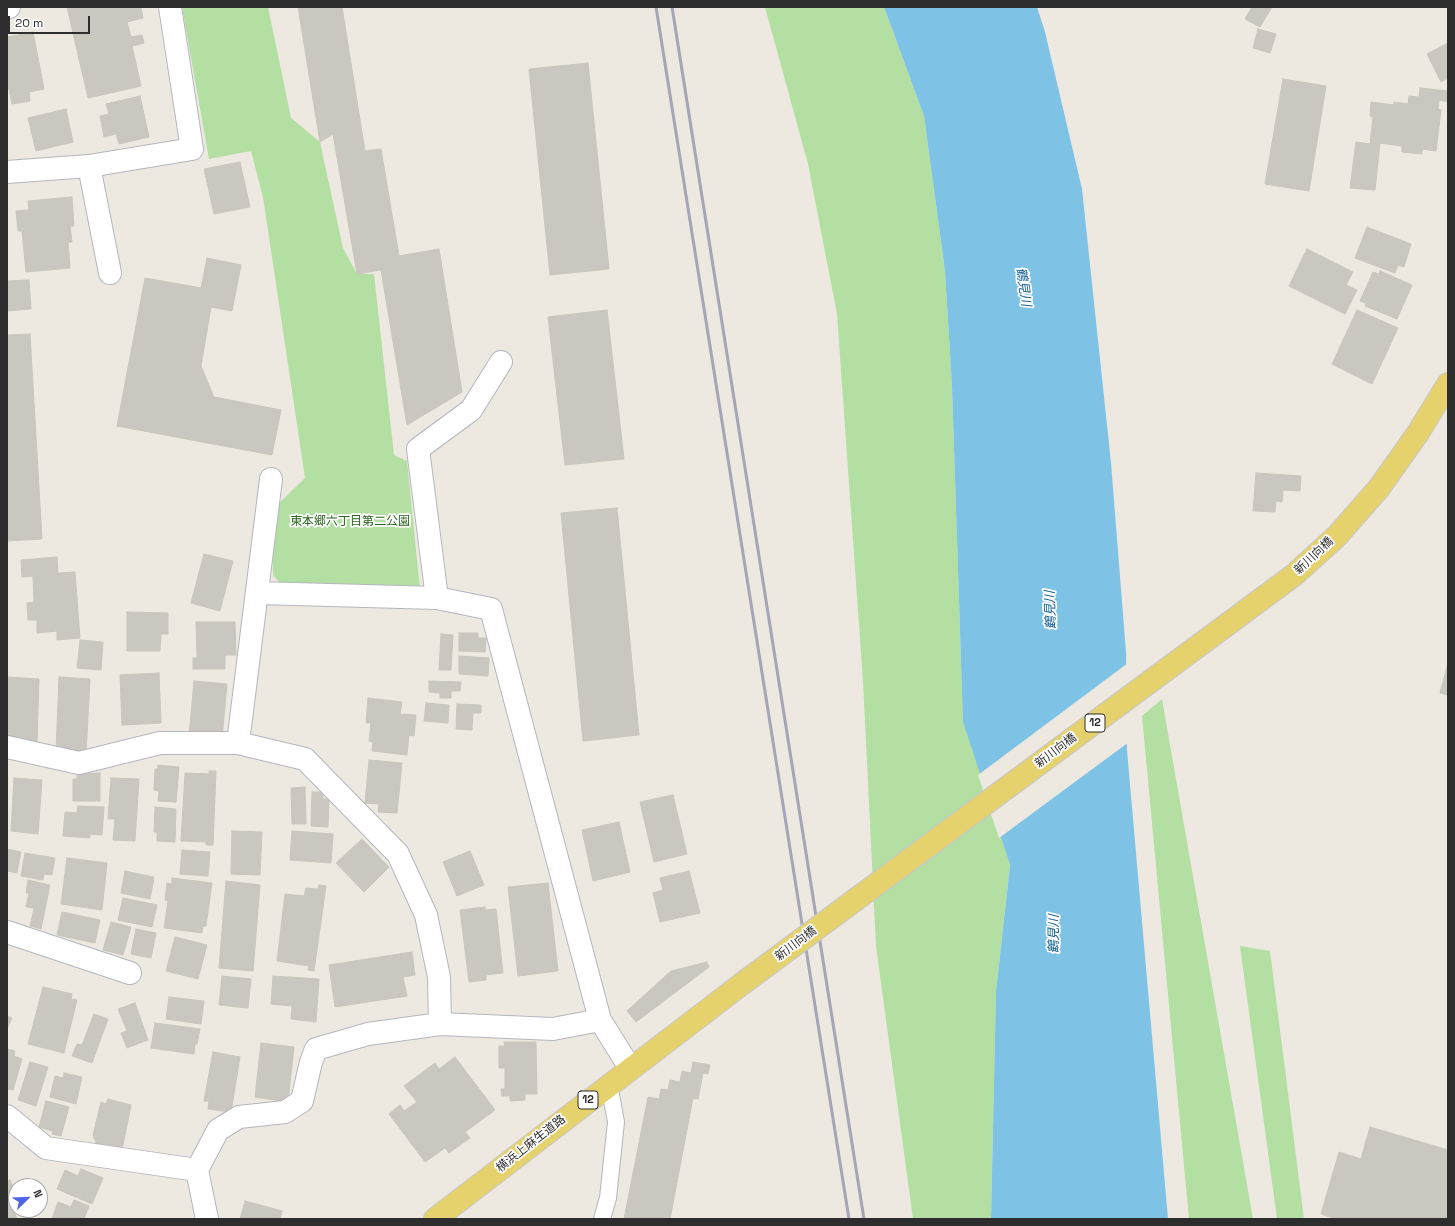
<!DOCTYPE html>
<html>
<head>
<meta charset="utf-8">
<style>
	body { margin:0 }
	#map { position:relative; width:1455px; height:1226px; overflow:hidden; background:#ede9e1; font-family:"Space Grotesk",sans-serif }
	canvas { display:block }
	.frame { position:absolute; inset:0; border:8px solid #2d2d2d; pointer-events:none }
	.north { position:absolute; left:8px; top:1178px; width:40px; height:40px; box-sizing:border-box; background:#fff; border:1px solid #ababab; border-radius:50%; rotate:67deg; font-size:11px; font-weight:700; line-height:16px; text-align:center; color:#2d2d2d }
	.north::after { content:''; display:block; margin:auto; width:14px; height:18px; background:#4f63ec; clip-path:polygon(50% 0,100% 100%,50% 72%,0 100%) }
	.scale { position:absolute; left:8px; top:16px; width:82px; height:18px; box-sizing:border-box; border:2px solid #2d2d2d; border-top:0; padding-left:5px; font-size:12px; line-height:14px; white-space:nowrap; color:#2d2d2d; -webkit-text-stroke:3px #fff; paint-order:stroke }
</style>
</head>
<body>
<div id="map">
<canvas width="1455" height="1226"></canvas>
<div class="frame"></div>
<div class="north">N</div>
<div class="scale">20 m</div>
</div>
<script>
const g = document.querySelector('canvas').getContext('2d');
g.lineJoin = 'round';
function fill(path, color) { g.fillStyle = color; g.fill(path, 'evenodd'); }
const poly = rows => new Path2D(rows.map(r => 'M' + r).join(''));
function strokePath(path, color, width, dash) { g.strokeStyle = color; g.lineWidth = width; g.lineCap = dash ? 'butt' : 'round'; g.setLineDash(dash || []); g.stroke(path); }
function drawText(font, color, halo, rows, align = 'center') {
  g.font = font + ' "Space Grotesk","Noto Sans JP",sans-serif'; g.lineWidth = 3.5; g.setLineDash([]); g.textBaseline = 'middle'; g.strokeStyle = halo; g.fillStyle = color; for (const [text, x, y, turn = 0] of rows) {
    g.save(); g.translate(x, y); g.rotate((+turn || 0) * Math.PI / 180); g.textAlign = isNaN(turn) ? turn : align; if (halo) g.strokeText(text, 0, 0); g.fillText(text, 0, 0); g.restore();
  }
}
fill(poly([
	[182,7,268,7,291,118,320,142,343,248,357,274,374,274,394,455,407,461,420,589,279,582,273,575,272,510,305,478,263,197,251,151,209,159],
	[765,7,884,7,924,116,945,271,952,387,963,721,1010,865,996,991,991,1219,913,1219,876,946,863,681,837,314,808,164],
	[1162,699,1253,1219,1189,1219,1142,716],
	[1240,946,1270,951,1304,1219,1277,1219]
]), '#b3dfa2');
fill(poly([
	[884,7,1037,7,1045,32,1082,189,1111,463,1126,652,1127,750,1168,1219,991,1219,996,991,1010,865,963,722,952,387,945,271,924,116]
]), '#7ec3e6');
fill(poly([
	[1128,663,1129,742,999,838,978,775]
]), '#ede9e1');
const building = poly([
	[67,7,124,7,124,9,141,7,143,18,127,22,131,37,142,35,144,43,132,46,141,86,88,98,67,7],
	[298,7,342,7,365,151,381,149,399,256,439,249,462,392,407,425,381,270,357,274,333,134,320,142,298,7],
	[1252,7,1272,7,1260,27,1245,19,1252,7],
	[1258,29,1276,34,1270,53,1253,48,1258,29],
	[33,32,44,89,29,92,30,101,12,104,9,88,7,89,7,37,33,32],
	[1448,43,1448,78,1441,82,1427,54,1448,43],
	[588,63,609,269,550,275,529,69,588,63],
	[1283,79,1326,86,1309,191,1265,184,1283,79],
	[1420,88,1448,91,1448,102,1439,100,1438,109,1441,110,1436,151,1422,149,1422,154,1402,152,1402,146,1380,143,1375,190,1350,188,1356,142,1370,144,1373,117,1370,116,1371,102,1394,105,1394,102,1408,104,1409,96,1419,97,1420,88],
	[140,96,149,137,119,144,116,134,104,137,100,116,109,114,106,104,140,96],
	[66,109,73,142,36,151,28,118,66,109],
	[240,162,250,207,214,214,204,169,240,162],
	[72,197,74,226,70,226,72,242,68,242,70,268,26,272,22,231,18,231,16,211,29,210,28,201,72,197],
	[1367,227,1411,244,1404,267,1398,265,1395,273,1355,258,1367,227],
	[1307,249,1353,272,1346,285,1357,290,1345,314,1289,286,1307,249],
	[207,258,241,265,232,311,211,307,201,366,214,397,281,410,272,455,117,426,145,278,201,288,207,258],
	[1380,271,1412,285,1397,319,1365,306,1366,303,1360,301,1373,272,1379,274,1380,271],
	[29,280,31,309,7,311,7,281,29,280],
	[607,310,624,459,565,465,548,317,607,310],
	[1357,310,1398,328,1372,384,1332,364,1357,310],
	[30,334,42,539,7,541,7,335,30,334],
	[1256,473,1301,476,1300,491,1283,490,1282,502,1276,501,1275,512,1253,511,1256,473],
	[617,508,639,735,583,741,561,513,617,508],
	[204,554,233,561,220,611,191,603,204,554],
	[57,557,58,573,75,572,80,638,57,640,57,631,37,633,37,620,28,620,27,603,34,602,33,576,22,577,21,560,57,557],
	[127,612,168,613,168,634,161,634,160,651,127,651,127,612],
	[196,622,235,622,236,655,225,655,225,669,193,669,193,658,197,658,196,622],
	[459,633,478,633,478,638,486,638,485,652,459,651,459,633],
	[441,634,453,635,451,670,439,670,441,634],
	[80,640,103,642,101,670,77,668,80,640],
	[459,656,489,658,488,676,459,674,459,656],
	[1448,663,1448,695,1440,693,1448,663],
	[159,673,161,723,122,725,120,675,159,673],
	[7,677,39,679,37,742,7,741,7,677],
	[59,677,90,679,86,754,56,752,59,677],
	[194,681,227,684,222,739,189,736,194,681],
	[429,681,461,682,460,691,451,691,451,698,440,698,440,693,429,692,429,681],
	[368,698,402,702,400,714,416,715,414,736,409,735,407,755,372,751,373,742,369,741,371,723,366,723,368,698],
	[426,703,449,705,448,723,424,721,426,703],
	[457,704,481,705,481,713,473,713,472,730,456,729,457,704],
	[369,760,402,763,397,813,378,812,379,804,365,803,369,760],
	[158,765,179,767,176,802,158,801,159,791,154,790,155,769,158,769,158,765],
	[209,771,216,771,213,845,206,845,206,842,181,841,185,773,209,774,209,771],
	[100,773,100,801,73,801,73,779,77,779,77,774,100,773],
	[14,778,42,780,38,834,11,831,14,778],
	[111,778,139,779,135,841,113,840,115,819,108,819,111,778],
	[305,787,306,824,292,824,291,788,305,787],
	[312,792,323,792,323,799,329,799,328,827,311,826,312,792],
	[673,795,687,854,654,862,640,802,673,795],
	[78,806,104,807,102,835,90,834,90,838,63,836,65,812,77,813,78,806],
	[155,807,176,809,175,842,157,841,157,832,154,832,155,807],
	[619,822,630,872,593,881,582,830,619,822],
	[232,831,262,832,260,875,231,874,232,831],
	[292,831,333,834,331,863,290,860,292,831],
	[362,839,389,867,364,892,336,863,362,839],
	[7,849,21,852,17,873,7,871,7,849],
	[182,850,210,852,208,876,180,874,182,850],
	[470,851,484,885,457,896,443,862,470,851],
	[25,853,55,858,52,875,44,874,43,880,21,876,25,853],
	[67,858,107,863,102,910,61,904,67,858],
	[125,871,154,877,150,899,121,893,125,871],
	[689,871,700,913,660,922,653,893,663,890,660,878,689,871],
	[172,878,212,883,206,926,203,926,202,933,164,928,168,901,165,900,167,883,172,884,172,878],
	[28,880,50,885,41,929,30,926,34,908,26,907,29,893,26,893,28,880],
	[226,881,260,885,253,971,219,968,226,881],
	[548,883,558,971,518,976,508,887,548,883],
	[319,885,326,886,314,971,308,970,309,966,277,961,285,894,304,896,306,888,318,889,319,885],
	[123,898,157,905,152,927,118,920,123,898],
	[485,907,485,910,496,909,503,973,486,975,486,980,469,982,460,910,485,907],
	[62,912,100,920,95,943,57,935,62,912],
	[111,922,131,927,123,955,103,950,111,922],
	[136,929,156,933,151,958,131,954,136,929],
	[175,937,207,945,198,979,166,971,175,937],
	[412,952,415,975,403,977,407,996,335,1007,329,965,412,952],
	[707,962,709,967,636,1022,627,1011,671,971,707,962],
	[222,976,251,979,248,1008,219,1005,222,976],
	[273,976,319,979,316,1022,291,1019,292,1006,271,1004,273,976],
	[43,987,72,994,71,999,77,1000,64,1053,28,1044,43,987],
	[169,997,204,1001,201,1024,166,1019,169,997],
	[135,1003,148,1040,127,1048,121,1033,127,1031,118,1009,135,1003],
	[94,1014,108,1019,92,1063,72,1056,77,1044,82,1045,94,1014],
	[7,1016,12,1018,7,1029,7,1016],
	[155,1023,200,1029,197,1044,195,1044,194,1054,151,1048,155,1023],
	[504,1042,536,1042,537,1094,525,1094,525,1100,510,1101,510,1096,502,1096,501,1089,505,1089,505,1068,499,1068,499,1046,505,1046,504,1042],
	[261,1043,294,1047,288,1102,255,1097,261,1043],
	[7,1049,15,1051,14,1056,22,1059,13,1090,7,1089,7,1049],
	[213,1052,240,1057,231,1112,208,1109,209,1101,204,1101,213,1052],
	[455,1057,495,1110,465,1132,470,1138,449,1153,445,1148,425,1162,389,1114,400,1105,404,1111,417,1102,404,1086,435,1063,439,1069,455,1057],
	[30,1062,48,1067,36,1106,18,1100,30,1062],
	[693,1062,710,1065,708,1074,703,1073,698,1099,693,1098,670,1219,624,1219,648,1097,659,1099,661,1089,668,1090,670,1080,680,1082,682,1071,691,1073,693,1062],
	[64,1073,82,1077,76,1104,50,1097,55,1076,63,1078,64,1073],
	[108,1099,131,1105,122,1150,107,1151,108,1146,97,1145,93,1135,101,1102,106,1104,108,1099],
	[46,1101,69,1107,61,1136,52,1134,53,1131,39,1127,46,1101],
	[1370,1127,1448,1150,1447,1219,1336,1219,1321,1214,1339,1152,1361,1159,1370,1127],
	[81,1169,103,1178,92,1204,57,1189,65,1170,78,1176,81,1169],
	[10,1180,16,1194,16,1205,12,1206,17,1219,7,1219,7,1181,10,1180],
	[74,1200,89,1206,84,1219,52,1219,58,1202,71,1207,74,1200],
	[245,1201,282,1211,280,1219,240,1219,245,1201]
]);
fill(building, '#c9c7bf');
strokePath(building, '#c9c5ba', 1);
const lane = poly([
	[602,1219,608,1198,616,1122,609,1084]
]);
const street = poly([
	[7,7,9,7],
	[89,166,110,273],
	[7,172,89,166,192,149,170,7],
	[258,593,437,598,491,609,600,1020,630,1068],
	[437,598,418,449,471,410,501,362],
	[238,743,271,479],
	[7,747,79,763,160,743,238,743,305,759,398,854,426,915,439,977,440,1024],
	[7,932,130,973],
	[7,1116,46,1148,197,1170,218,1130,239,1117,285,1112,302,1101,311,1062,316,1049,368,1034,440,1024,553,1029,600,1020],
	[197,1170,207,1219]
]);
const primary = poly([
	[1418,433,1448,384],
	[435,1219,743,983]
]);
strokePath(lane, '#b4b6bf', 18);
strokePath(street, '#b4b6bf', 24);
strokePath(primary, '#c8c8c8', 24);
strokePath(lane, '#fff', 16);
strokePath(street, '#fff', 22);
strokePath(primary, '#e6d26d', 22);
strokePath(poly([
	[656,7,849,1219],
	[672,7,864,1219]
]), '#a4a5b6', 3);
const primaryBridge = poly([
	[743,983,1294,575,1337,536,1379,488,1418,433]
]);
strokePath(primaryBridge, '#c8c8c8', 24, []);
strokePath(primaryBridge, '#e6d26d', 22);
for (const [x, y, w] of [
	[1095,723,20],
	[588,1100,20]
]) { const box = new Path2D(); box.roundRect(x - w / 2, y - 9, w, 18, 3); g.fillStyle = '#fff'; g.fill(box); strokePath(box, '#2d2d2d', 1); }
drawText('bold 11px', '#2d2d2d', null, [
	["12",1095,723],
	["12",588,1100]
]);
drawText('12px', '#2b6621', '#fff', [
	["東本郷六丁目第二公園",350,522]
]);
drawText('12px', '#2d2d2d', '#fff', [
	["新川向橋",1314,556,-43],
	["新川向橋",1056,751,-37],
	["新川向橋",796,944,-37],
	["横浜上麻生道路",531,1144,-38]
]);
drawText('italic 13px', '#196395', '#fff', [
	["鶴見川",1023,287,82],
	["鶴見川",1051,610,-92],
	["鶴見川",1054,934,-90]
]);
</script>
</body>
</html>
